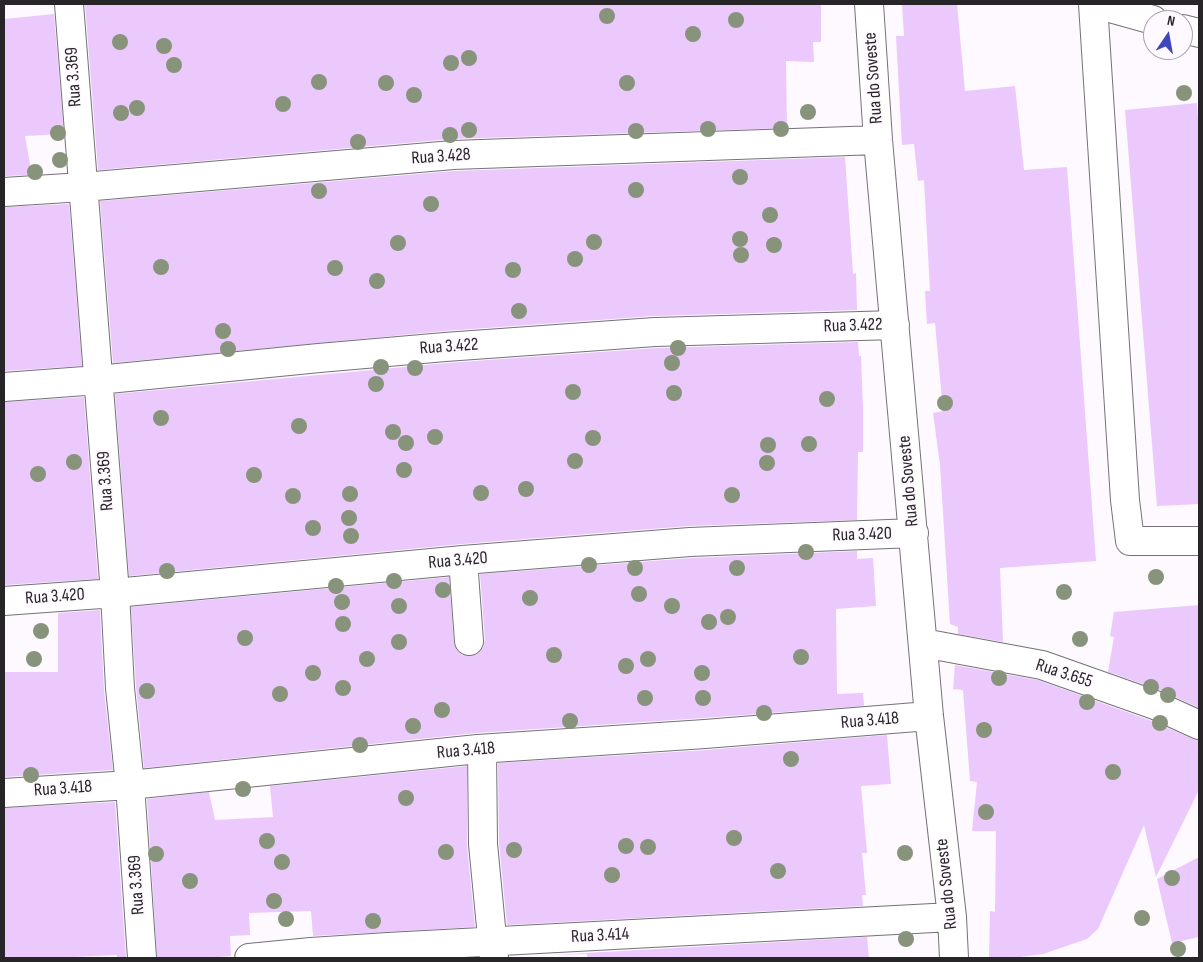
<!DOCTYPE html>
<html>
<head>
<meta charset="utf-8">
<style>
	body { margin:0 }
	#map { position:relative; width:1203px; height:962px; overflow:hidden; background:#fdf9fe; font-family:"Sofia Sans Condensed",sans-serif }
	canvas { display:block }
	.frame { position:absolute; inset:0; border:5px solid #272528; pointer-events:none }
	.north { position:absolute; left:1143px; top:10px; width:50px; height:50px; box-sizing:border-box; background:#fdf9fe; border:1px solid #a7a4a8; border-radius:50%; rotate:12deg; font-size:14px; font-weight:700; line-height:20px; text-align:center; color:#272528 }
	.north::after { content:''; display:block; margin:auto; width:18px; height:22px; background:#4046bb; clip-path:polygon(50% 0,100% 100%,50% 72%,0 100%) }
</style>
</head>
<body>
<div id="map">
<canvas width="1203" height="962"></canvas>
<div class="frame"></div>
<div class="north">N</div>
</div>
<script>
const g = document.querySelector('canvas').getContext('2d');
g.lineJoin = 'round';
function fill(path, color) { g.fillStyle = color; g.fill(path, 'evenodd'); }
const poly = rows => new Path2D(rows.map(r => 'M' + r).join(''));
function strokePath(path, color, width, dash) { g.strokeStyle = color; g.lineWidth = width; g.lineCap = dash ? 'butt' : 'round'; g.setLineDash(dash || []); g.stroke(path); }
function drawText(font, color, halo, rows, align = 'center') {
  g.font = font + ' "Sofia Sans Condensed",sans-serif'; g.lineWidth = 4; g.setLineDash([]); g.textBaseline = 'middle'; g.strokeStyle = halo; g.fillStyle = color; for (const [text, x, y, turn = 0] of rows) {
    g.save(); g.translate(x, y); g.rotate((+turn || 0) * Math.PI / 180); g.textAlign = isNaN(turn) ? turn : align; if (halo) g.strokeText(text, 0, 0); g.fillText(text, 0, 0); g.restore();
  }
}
fill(poly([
	[85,4,821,4,821,42,813,42,814,62,786,61,787,128,452,139,98,170],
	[902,4,957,4,965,91,1015,86,1024,170,1067,167,1096,561,1000,568,1003,642,958,634,958,627,950,624,940,465,933,413,943,411,935,323,927,324,925,291,930,291,924,180,918,181,914,144,902,145,896,36,904,36],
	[54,14,64,134,25,136,32,175,4,176,4,19],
	[1197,103,1199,134,1199,504,1157,506,1125,110],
	[845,157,853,274,856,273,857,310,654,316,444,331,113,363,100,201,454,171],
	[69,204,82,366,4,371,4,207],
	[858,342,859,356,861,356,863,408,863,452,858,452,857,520,689,526,462,544,129,576,115,394,446,363,656,348],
	[84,397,98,579,4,585,4,402],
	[857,551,857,559,873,558,876,606,836,609,837,694,863,693,864,706,704,718,476,733,144,768,136,687,131,607,449,577,454,643,456,649,462,655,471,656,477,654,483,648,485,640,480,574,691,558],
	[1199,605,1199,708,1160,690,1108,672,1114,637,1110,636,1114,612],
	[100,610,104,690,113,770,4,777,4,672,58,672,58,613],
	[955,665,1038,680,1149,720,1193,739,1199,740,1199,790,1156,877,1144,825,1098,929,1087,939,1043,954,1020,957,989,957,990,911,995,912,996,831,972,831,977,782,970,781,963,690,953,689],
	[887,735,891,784,861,786,867,853,862,853,866,895,862,895,863,906,507,925,499,843,498,763,706,750],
	[467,766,467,845,475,927,313,936,311,911,249,913,250,935,230,936,231,956,208,958,157,958,147,799,209,792,215,820,273,817,270,786],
	[115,802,126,958,117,958,117,955,53,958,4,958,4,808],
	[1199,857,1199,937,1172,943,1157,879],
	[867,937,869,958,587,958,587,954,551,955]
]), '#ecc9fc');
const minor = poly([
	[69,4,115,593,120,688,130,785,142,958],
	[869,4,878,140,929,716,952,917,954,958],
	[1093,4,1125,500,1130,541,1199,541],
	[1096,4,1153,20],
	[1183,29,1199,33],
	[4,192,83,187,453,155,878,140],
	[4,387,98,380,319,358,445,347,655,332,895,325],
	[463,560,469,641],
	[4,601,115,593,463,560,690,542,914,533],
	[923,643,1042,665,1155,705,1199,725],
	[482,749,483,844,494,958],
	[4,793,130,785,478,749,705,734,929,716],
	[249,958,311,952,388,947,952,917]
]);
strokePath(minor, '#757178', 30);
strokePath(minor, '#fff', 28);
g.fillStyle = '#87937b';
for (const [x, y] of [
	[607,16],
	[736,20],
	[693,34],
	[120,42],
	[164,46],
	[469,58],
	[451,63],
	[174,65],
	[319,82],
	[386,83],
	[627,83],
	[1184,93],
	[414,95],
	[283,104],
	[137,108],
	[808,112],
	[121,113],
	[708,129],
	[781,129],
	[469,130],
	[636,131],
	[58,133],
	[450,135],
	[358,142],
	[60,160],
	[35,172],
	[740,177],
	[636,190],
	[319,191],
	[431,204],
	[770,215],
	[740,239],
	[594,242],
	[398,243],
	[774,245],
	[741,255],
	[575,259],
	[161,267],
	[335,268],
	[513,270],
	[377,281],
	[519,311],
	[223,331],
	[678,348],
	[228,349],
	[672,363],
	[381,367],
	[415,368],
	[376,384],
	[573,392],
	[674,393],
	[827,399],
	[945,403],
	[161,418],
	[299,426],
	[393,432],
	[435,437],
	[593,438],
	[406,443],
	[809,444],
	[768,445],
	[575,461],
	[74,462],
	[767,463],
	[404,470],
	[38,474],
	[254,475],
	[526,489],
	[481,493],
	[350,494],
	[732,495],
	[293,496],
	[349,518],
	[313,528],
	[351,536],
	[806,552],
	[589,565],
	[635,568],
	[737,568],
	[167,571],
	[1156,577],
	[394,581],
	[336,586],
	[443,590],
	[1064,592],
	[639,594],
	[530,598],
	[342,602],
	[399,606],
	[672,606],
	[728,617],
	[709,622],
	[343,624],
	[41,631],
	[245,638],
	[1080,639],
	[399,642],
	[554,655],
	[801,657],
	[34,659],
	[367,659],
	[648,659],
	[626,666],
	[313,673],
	[702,673],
	[999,678],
	[1151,687],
	[343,688],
	[147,691],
	[280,694],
	[1168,695],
	[645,698],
	[703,698],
	[1087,702],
	[442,710],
	[764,713],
	[570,721],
	[1160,723],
	[413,726],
	[984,730],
	[360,745],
	[791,759],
	[1113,772],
	[31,775],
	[243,789],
	[406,798],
	[986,812],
	[734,838],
	[267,841],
	[626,846],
	[648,847],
	[514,850],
	[446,852],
	[905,853],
	[156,854],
	[282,862],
	[778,871],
	[612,875],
	[1172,878],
	[190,881],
	[274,901],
	[1142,918],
	[286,919],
	[373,921],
	[906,939],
	[1178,949]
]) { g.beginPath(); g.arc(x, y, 8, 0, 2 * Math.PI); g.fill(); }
drawText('18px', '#272528', '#fdf9fe', [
	["Rua 3.369",74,77,-94],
	["Rua do Soveste",874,78,-94],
	["Rua 3.428",441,157,-4],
	["Rua 3.422",853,326,-2],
	["Rua 3.422",449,347,-4],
	["Rua 3.369",106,481,-94],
	["Rua do Soveste",909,481,-95],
	["Rua 3.420",862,535,-2],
	["Rua 3.420",458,561,-5],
	["Rua 3.420",55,597,-4],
	["Rua 3.655",1064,674,18],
	["Rua 3.418",870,721,-5],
	["Rua 3.418",466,751,-5],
	["Rua 3.418",63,789,-4],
	["Rua do Soveste",947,884,-96],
	["Rua 3.369",137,885,-94],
	["Rua 3.414",600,936,-3]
]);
</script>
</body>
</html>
